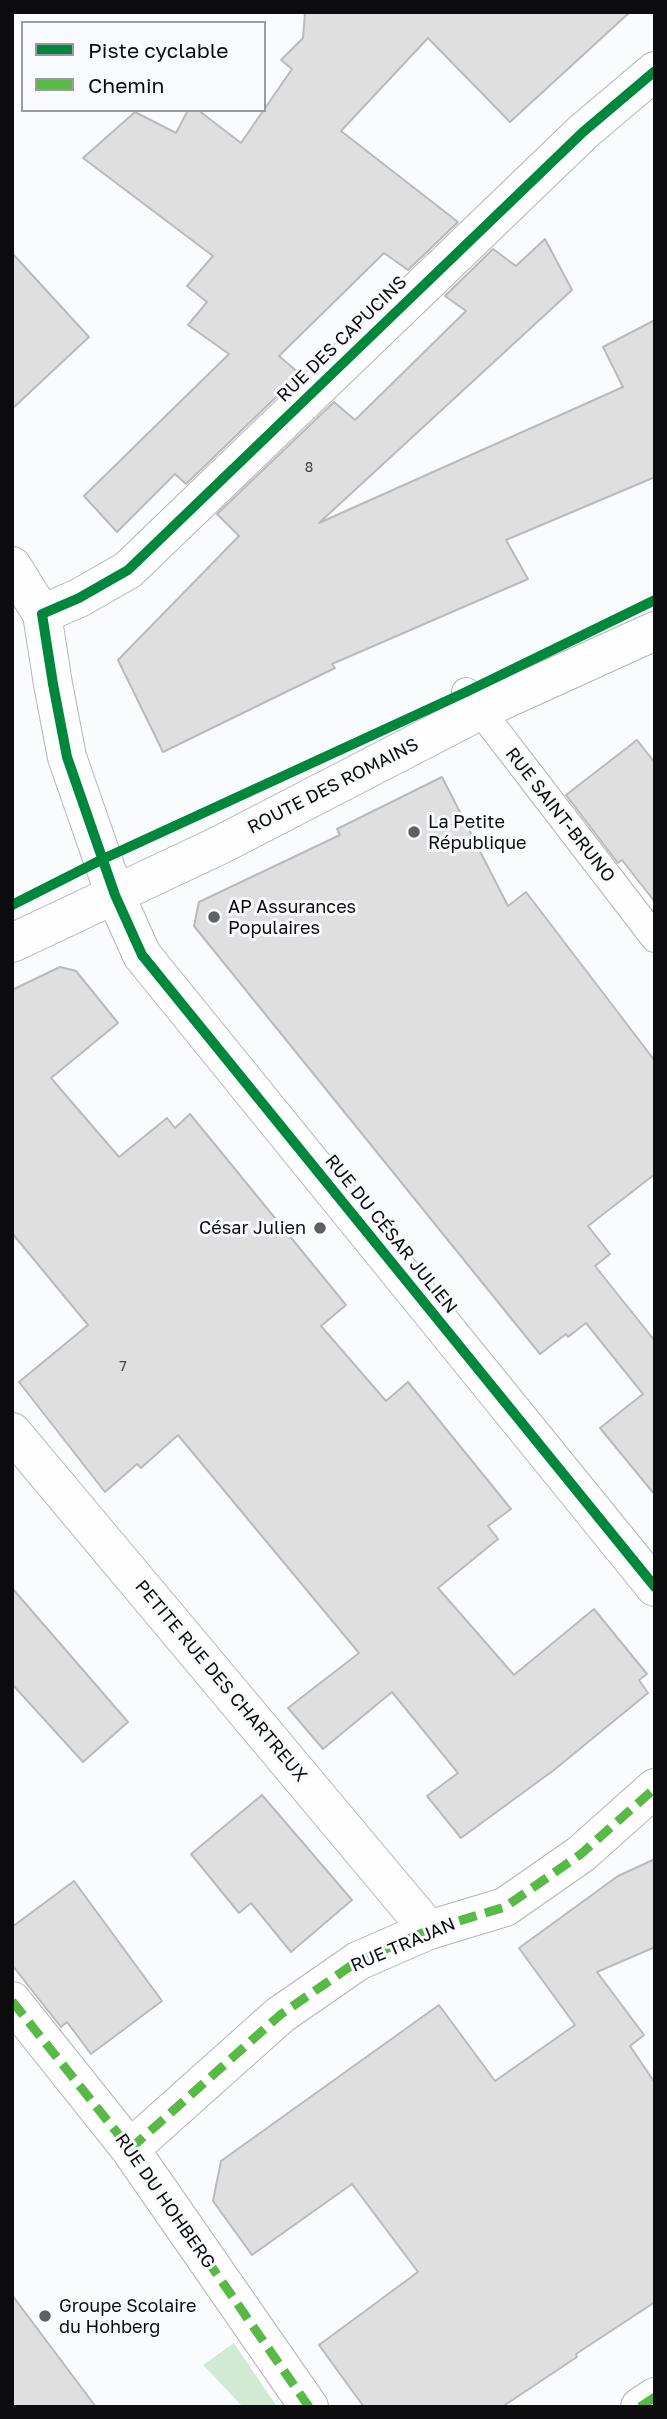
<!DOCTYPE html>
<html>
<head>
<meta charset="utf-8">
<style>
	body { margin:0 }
	#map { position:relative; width:667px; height:2419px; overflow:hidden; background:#fafbfd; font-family:"Golos Text",sans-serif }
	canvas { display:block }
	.frame { position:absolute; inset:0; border:14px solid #0c0c0e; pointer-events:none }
	.legend { position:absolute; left:21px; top:21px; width:245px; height:91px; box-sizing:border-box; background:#f9fafe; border:2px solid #9a9b9e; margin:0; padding:9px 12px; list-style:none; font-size:21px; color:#0c0c0e }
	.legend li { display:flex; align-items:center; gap:14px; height:35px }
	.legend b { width:35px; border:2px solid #9a9b9e }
</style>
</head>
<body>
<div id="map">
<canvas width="667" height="2419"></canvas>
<div class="frame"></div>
<ul class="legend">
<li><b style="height:9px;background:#00873e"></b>Piste cyclable</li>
<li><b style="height:9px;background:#58b947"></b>Chemin</li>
</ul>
</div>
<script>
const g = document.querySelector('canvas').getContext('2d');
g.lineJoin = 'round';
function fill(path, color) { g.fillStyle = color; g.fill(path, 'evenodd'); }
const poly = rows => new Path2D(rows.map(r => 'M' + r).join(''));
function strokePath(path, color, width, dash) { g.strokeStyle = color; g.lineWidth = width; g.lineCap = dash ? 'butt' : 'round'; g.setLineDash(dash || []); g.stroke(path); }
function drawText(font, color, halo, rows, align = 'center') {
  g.font = font + ' "Golos Text",sans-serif'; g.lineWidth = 6; g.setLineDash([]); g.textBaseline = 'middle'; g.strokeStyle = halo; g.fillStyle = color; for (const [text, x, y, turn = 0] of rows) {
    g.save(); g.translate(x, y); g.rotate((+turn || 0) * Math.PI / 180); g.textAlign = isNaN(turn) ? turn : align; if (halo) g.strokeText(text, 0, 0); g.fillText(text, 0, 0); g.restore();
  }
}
fill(poly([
	[234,2343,277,2407,243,2407,203,2365]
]), '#d0ead4');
const building = poly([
	[305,12,630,12,510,122,428,38,341,131,458,222,408,270,384,253,279,356,300,374,186,484,175,474,117,532,84,496,229,354,188,325,207,302,187,286,213,256,83,158,135,112,176,133,188,110,198,110,241,143,292,69,281,60,303,38,305,12],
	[545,239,572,290,319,523,623,387,603,347,655,320,655,477,506,540,528,579,332,664,335,668,163,752,118,660,239,536,217,514,334,402,355,420,466,311,445,296,493,249,516,266,545,239],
	[12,253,89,337,12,409,12,253],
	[637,740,655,763,655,902,622,860,618,863,566,795,637,740],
	[442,777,508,906,526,892,655,1061,655,1174,588,1226,610,1254,595,1266,655,1341,655,1495,600,1428,643,1394,586,1323,568,1337,566,1334,540,1354,194,926,199,902,340,835,337,829,442,777],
	[60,967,76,971,118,1023,51,1078,119,1157,167,1118,175,1128,190,1114,346,1305,321,1326,386,1401,408,1382,511,1509,488,1526,498,1539,438,1588,514,1675,594,1609,647,1674,639,1680,648,1693,554,1770,461,1838,427,1796,458,1773,392,1692,323,1749,288,1708,359,1653,178,1435,141,1468,137,1464,105,1492,19,1382,88,1325,12,1233,12,990,60,967],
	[12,1588,128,1722,83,1762,12,1684,12,1588],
	[262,1795,352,1900,291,1952,251,1903,239,1913,191,1854,262,1795],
	[655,1859,655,1947,597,1972,644,2035,630,2046,655,2083,655,2302,576,2354,577,2357,502,2407,364,2407,319,2345,418,2272,352,2184,252,2255,213,2201,221,2161,439,2005,495,2081,575,2025,519,1948,618,1876,655,1859],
	[74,1881,162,2001,91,2054,67,2022,61,2027,12,1965,12,1927,74,1881],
	[12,2295,96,2407,12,2407,12,2295]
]);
fill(building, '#e0dfe0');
strokePath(building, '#bababc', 2);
const lane = poly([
	[466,692,655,938]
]);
const street = poly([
	[12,566,42,614,53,684,67,757,115,895,142,955,655,1587],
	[42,614,79,598,128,570,583,132,655,71],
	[12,1432,429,1930],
	[12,2001,130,2149,309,2407],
	[130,2149,280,2015,358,1961,429,1930,505,1907,581,1854,655,1788],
	[640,2407,655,2397]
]);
const primary = poly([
	[12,943,220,845,479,711,655,631]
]);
strokePath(lane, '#b4b5b7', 30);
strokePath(street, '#b4b5b7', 40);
strokePath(primary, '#b4b5b7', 40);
strokePath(lane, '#fefeff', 28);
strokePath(street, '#fefeff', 38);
strokePath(primary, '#fefeff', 38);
strokePath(poly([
	[12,2001,130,2149,309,2407],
	[130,2149,280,2015,358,1961,429,1930,505,1907,581,1854,655,1788],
	[640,2407,655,2397]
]), '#58b947', 9, [18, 9]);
strokePath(poly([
	[655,71,583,132,128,570,79,598,42,614,53,684,67,757,115,895,142,955,655,1587],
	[12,905,103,859,466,692,655,600]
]), '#00873e', 10);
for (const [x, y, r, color] of [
	[414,832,7,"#5f6062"],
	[214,917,7,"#5f6062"],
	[320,1228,7,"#5f6062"],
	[45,2316,7,"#5f6062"]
]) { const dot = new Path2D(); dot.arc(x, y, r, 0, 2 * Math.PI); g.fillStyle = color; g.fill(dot); strokePath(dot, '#f9fafe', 2.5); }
drawText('14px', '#414142', null, [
	["8",309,468],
	["7",123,1367]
]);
drawText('18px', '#0c0c0e', '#f9fafe', [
	["RUE DES CAPUCINS",342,339,-44],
	["ROUTE DES ROMAINS",333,786,-27],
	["RUE SAINT-BRUNO",560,815,52],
	["RUE DU CÉSAR JULIEN",391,1234,51],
	["PETITE RUE DES CHARTREUX",221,1681,50],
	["RUE TRAJAN",403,1945,-23],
	["RUE DU HOHBERG",165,2201,55]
]);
drawText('18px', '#0c0c0e', '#f9fafe', [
	["La Petite",428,822],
	["République",428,843],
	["AP Assurances",228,907],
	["Populaires",228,928],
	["César Julien",306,1228,"right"],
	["Groupe Scolaire",59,2306],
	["du Hohberg",59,2327]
], 'left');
</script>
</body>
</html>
